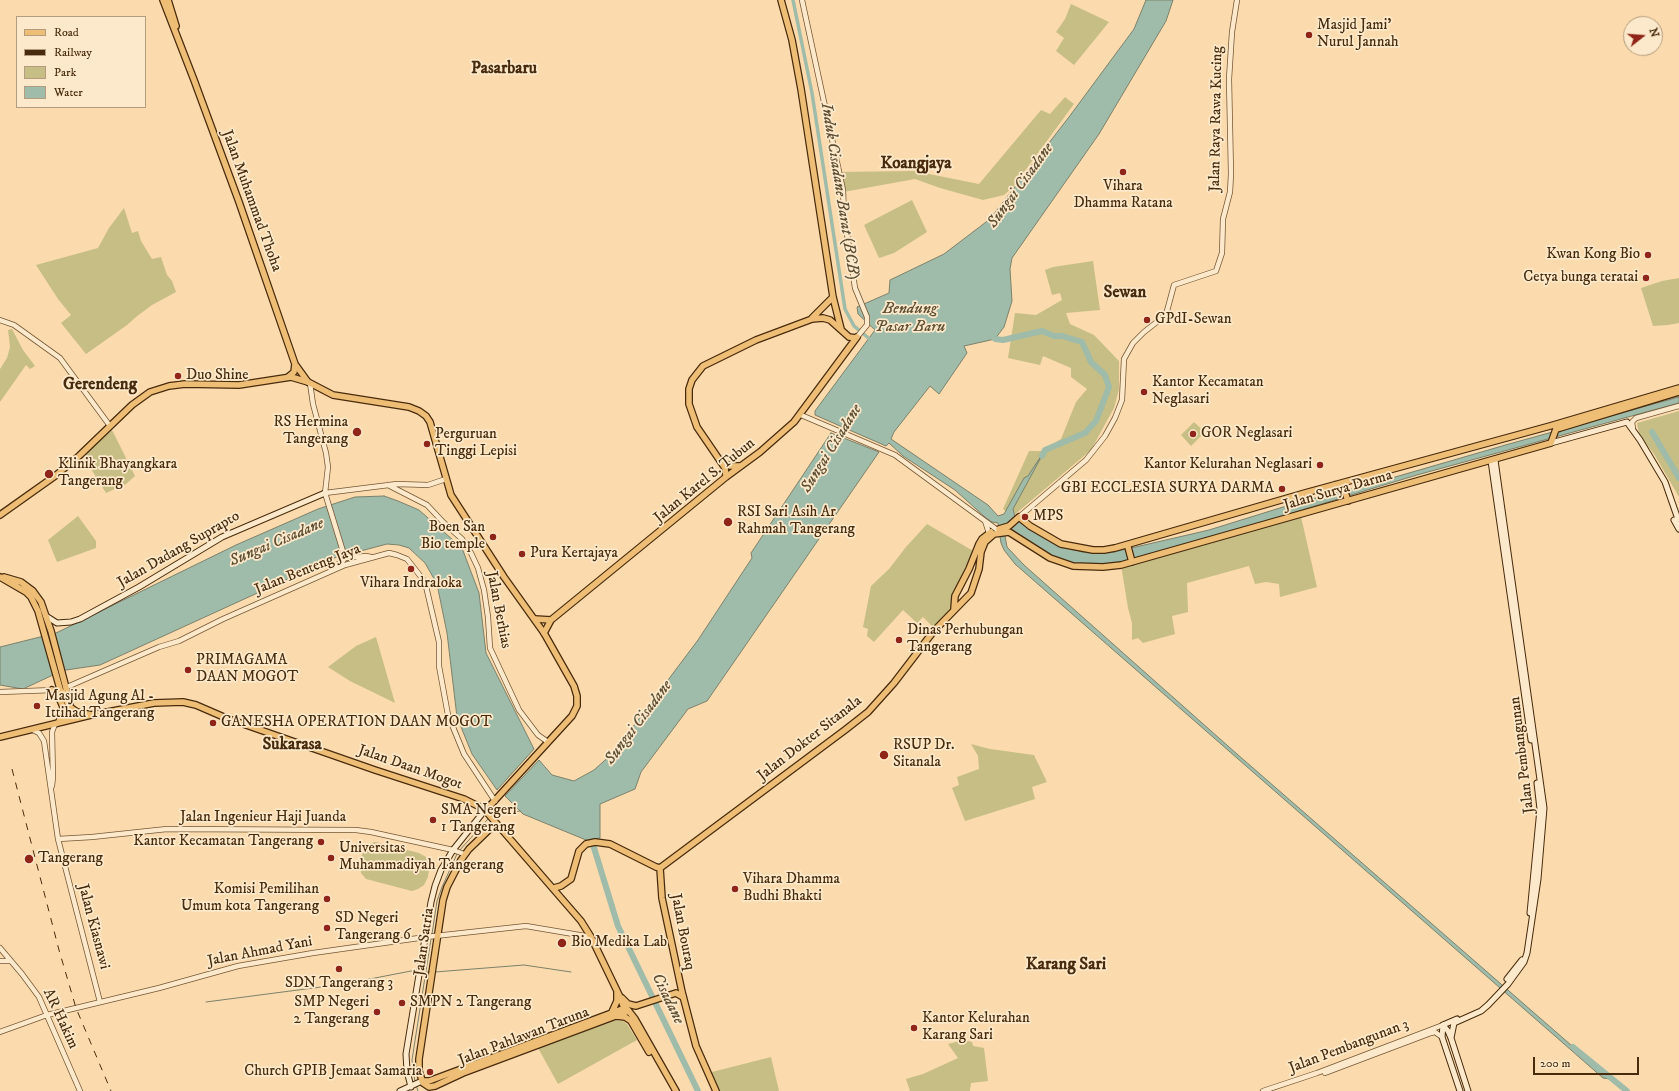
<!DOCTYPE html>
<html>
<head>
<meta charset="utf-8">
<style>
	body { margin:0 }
	#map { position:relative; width:1679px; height:1091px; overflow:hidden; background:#fbdbad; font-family:"IM FELL DW Pica",serif }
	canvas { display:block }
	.legend { position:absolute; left:16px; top:16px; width:130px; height:92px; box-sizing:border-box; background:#fce8ca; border:1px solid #b49c7e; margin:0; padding:5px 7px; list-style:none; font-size:12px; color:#482b0d }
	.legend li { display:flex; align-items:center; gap:8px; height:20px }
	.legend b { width:20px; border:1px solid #b49c7e }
	.north { position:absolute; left:1623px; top:16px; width:40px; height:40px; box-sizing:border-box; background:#fce8ca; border:1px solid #b49c7e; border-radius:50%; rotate:73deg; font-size:11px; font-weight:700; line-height:16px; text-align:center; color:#482b0d }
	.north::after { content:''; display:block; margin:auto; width:14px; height:18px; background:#8f2418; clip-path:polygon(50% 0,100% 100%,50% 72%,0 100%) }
	.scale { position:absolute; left:1533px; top:1057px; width:106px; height:18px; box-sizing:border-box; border:2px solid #482b0d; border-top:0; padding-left:5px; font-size:12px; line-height:14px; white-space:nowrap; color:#482b0d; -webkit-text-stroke:3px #fce8ca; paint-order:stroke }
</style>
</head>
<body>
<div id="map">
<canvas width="1679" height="1091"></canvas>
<ul class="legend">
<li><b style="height:5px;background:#eebe76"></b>Road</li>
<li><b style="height:5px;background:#482b0d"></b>Railway</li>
<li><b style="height:11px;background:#c6be85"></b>Park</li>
<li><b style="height:11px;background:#9fbba9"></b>Water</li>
</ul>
<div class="north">N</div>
<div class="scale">200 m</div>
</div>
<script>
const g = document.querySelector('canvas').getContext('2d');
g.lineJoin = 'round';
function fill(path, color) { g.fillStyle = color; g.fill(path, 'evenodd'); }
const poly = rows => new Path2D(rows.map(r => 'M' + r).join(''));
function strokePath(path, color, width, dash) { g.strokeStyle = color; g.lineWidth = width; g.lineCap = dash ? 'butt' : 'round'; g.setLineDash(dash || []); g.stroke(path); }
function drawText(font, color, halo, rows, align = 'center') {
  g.font = font + ' "IM FELL DW Pica",serif'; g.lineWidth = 3.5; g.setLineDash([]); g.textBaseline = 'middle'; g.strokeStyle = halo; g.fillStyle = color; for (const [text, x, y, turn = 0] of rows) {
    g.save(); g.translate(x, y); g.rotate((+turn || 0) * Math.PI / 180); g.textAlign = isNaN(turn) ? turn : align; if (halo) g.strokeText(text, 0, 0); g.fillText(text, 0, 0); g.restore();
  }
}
fill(poly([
	[1071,4,1109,22,1074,65,1056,51,1064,38,1056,32,1065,19],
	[1065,97,1074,104,1013,187,1004,195,983,200,940,188,915,179,838,193,835,172,914,171,979,184,1041,110,1050,114],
	[912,200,927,232,894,253,879,258,864,225],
	[124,208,132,233,138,231,141,241,152,259,161,257,167,275,172,281,176,292,152,305,136,317,127,325,86,354,61,323,71,315,58,299,36,265,98,248,109,228],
	[1093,261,1100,310,1066,313,1070,324,1094,335,1119,361,1119,389,1114,408,1091,450,1013,516,1003,509,1029,451,1041,451,1061,439,1076,402,1087,389,1071,377,1071,368,1043,356,1040,365,1008,358,1015,313,1036,315,1062,300,1060,293,1052,295,1045,270,1053,267],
	[1679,278,1679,323,1668,325,1653,326,1641,288,1662,281],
	[12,329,23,350,35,366,30,369,26,365,0,402,0,369,7,358,10,347,8,330],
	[1679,411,1679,497,1654,454,1639,434,1637,423],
	[1194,422,1205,432,1191,446,1181,435],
	[112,430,135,476,126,484,106,493,83,456],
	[1300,512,1317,587,1280,597,1279,584,1266,582,1255,584,1249,566,1187,583,1188,612,1172,616,1175,634,1143,643,1138,638,1132,640,1132,623,1128,608,1121,565,1192,541],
	[78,516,96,541,96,548,57,562,48,540],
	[927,524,975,552,958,589,954,609,935,629,923,617,917,623,903,610,874,642,867,636,868,629,863,627,871,586,889,569,906,547],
	[376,637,395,703,350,681,328,667,356,646],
	[971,744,990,749,1034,755,1047,782,1032,787,1035,799,965,821,952,788,959,785,957,777,979,769,978,756],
	[376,842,419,853,426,857,429,863,429,869,428,877,424,885,418,889,412,891,366,879,361,873,360,859,365,848,371,843],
	[613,1020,623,1021,627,1024,637,1040,558,1084,538,1048],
	[964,1040,972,1042,973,1046,984,1048,988,1081,971,1083,970,1091,910,1091,906,1079,923,1074,958,1058,948,1044],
	[771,1057,779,1091,717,1091,708,1073]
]), '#c6be85');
const water = poly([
	[1146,0,1173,0,1166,21,1099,134,1012,258,1010,269,1012,301,1004,327,995,339,964,346,967,353,939,394,930,386,894,432,891,439,988,505,998,516,1004,514,1024,478,1028,476,1045,450,1013,509,1015,517,1020,523,1054,543,1082,552,1114,552,1209,530,1296,503,1371,484,1509,444,1679,397,1679,403,1417,475,1239,529,1120,563,1078,565,1047,555,1013,530,1004,530,1007,547,1024,565,1237,754,1610,1079,1603,1078,1015,564,1004,550,1001,543,998,523,992,522,986,518,955,490,903,456,889,443,886,446,815,415,815,411,875,330,858,314,857,307,889,293,890,280,944,254,990,219,1069,117,1134,29,1146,0],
	[831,433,879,452,707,701,688,709,641,772,635,789,600,804,600,838,586,840,523,814,505,796,539,760,552,775,574,781,594,770,614,752,698,640,752,558,751,553,831,433],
	[384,496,398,501,419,510,462,548,479,593,486,653,534,749,497,790,472,754,457,717,447,633,437,584,425,563,409,548,399,545,387,544,334,558,100,665,66,670,53,675,23,689,0,685,0,647,56,633,236,545,318,509,355,497,384,496]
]);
fill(water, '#9fbba9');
strokePath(water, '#7c816b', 1);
fill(poly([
	[54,631,66,673,55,676,44,634]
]), '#fbdbad');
strokePath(poly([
	[501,814,520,811],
	[459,851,488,819],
	[432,934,437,901,442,887,457,854],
	[423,972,429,972],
	[435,972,524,965,571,972],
	[206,1002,344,984,411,971,417,971],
	[415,1082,412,1060,414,1047,431,939],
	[416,1085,418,1091]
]), '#7c816b', 1);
strokePath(poly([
	[793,0,812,93,845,309,854,326,872,341]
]), '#9fbba9', 3.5);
strokePath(poly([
	[989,333,995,339,1003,340,1042,331,1054,336,1062,336,1082,342,1091,362,1105,375,1109,387,1096,421,1085,433,1045,450,1042,456],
	[1652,432,1679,478],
	[591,838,618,926,698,1091],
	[1573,1047,1627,1091]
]), '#9fbba9', 6);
const tertiary = poly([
	[802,0,843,190,844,213,855,288,867,317,867,325,857,337],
	[0,320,14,325,60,358,110,426],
	[310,383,313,404,326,453,328,467,325,493,345,558],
	[801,415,895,455,996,529],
	[1633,429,1632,422,1636,418,1679,406],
	[388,485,427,505,444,523,462,539,471,553,478,568,484,590,488,617,490,648,519,710,538,735,548,742],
	[325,493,397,484,428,485,446,479],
	[1019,517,1086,460,1105,436,1115,418,1122,400,1124,359,1133,343,1144,332,1162,318,1167,311,1174,285,1216,271,1222,253,1223,219,1230,192,1231,174,1229,79,1232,32,1237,0],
	[985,521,989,533],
	[345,558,366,556,371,557],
	[332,567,341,563,345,558],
	[67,687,159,647,179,641,223,619,345,565,389,553,397,555,407,559,425,582,439,642,439,666,448,715,464,754,495,801],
	[0,692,54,690],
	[33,730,39,733,44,741,58,839,100,1002],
	[52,786,53,777,52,732,55,724],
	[58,839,92,837,167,829,356,830,371,832,453,850,464,854],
	[0,948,22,974,39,997,80,1091],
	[0,961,11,961],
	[0,1032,47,1015,159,988,238,966,313,953,426,937,526,926,591,937],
	[1325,1073,1431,1033,1435,1032,1442,1037],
	[1263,1091,1317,1073,1443,1025]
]);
const secondary = poly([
	[1551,443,1627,422,1640,440,1665,482,1679,522],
	[1491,461,1531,740],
	[1674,520,1679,529],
	[46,616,57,623,71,622,80,619,139,587,222,537,325,493],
	[1530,913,1540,809,1537,783],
	[1507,979,1522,960],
	[1443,1025,1457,1019],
	[1443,1025,1448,1031,1451,1038,1468,1091],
	[1443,1025,1442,1037,1460,1091],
	[1451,1038,1454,1023,1481,1011,1488,1005,1508,984,1524,962,1527,953,1538,879,1544,808,1495,460],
	[411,1087,407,1071,406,1054,431,902,435,886,441,870,453,850,481,815,484,809],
	[400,1091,422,1081]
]);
const primary = poly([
	[163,0,194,80,239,202,295,364,308,382],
	[168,0,176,26],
	[781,0,792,40,801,89,833,297,841,329],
	[812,318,833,297],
	[288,377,294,372,295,364],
	[722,462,730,466,740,466],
	[726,477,725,468,697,427,689,404,689,389,692,380,703,366,756,340,812,319,823,318,830,320,849,337,856,338],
	[1335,485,1344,489,1348,501],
	[999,529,1009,526,1019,517,1030,526,1061,544,1093,550,1104,550,1115,548,1305,493,1550,426,1679,388],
	[1128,547,1132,562],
	[954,609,955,596,969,569,979,544,982,539,991,532],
	[535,619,551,620],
	[544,633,551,620,726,477,760,452,794,422,857,337],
	[52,690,57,693,63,707,61,718,58,723],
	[0,737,91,715],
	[660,868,845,730,868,712,894,683,933,632,971,593,979,569,981,552,985,542,994,534,1009,532,1050,558,1073,566,1103,567,1121,565,1551,443,1556,429,1560,428,1679,392],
	[660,868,662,898,682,992,696,1046,716,1091],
	[554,888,561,886,571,879,579,851,586,844,595,842,610,844,656,867,660,868]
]);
const trunk = poly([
	[0,515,55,476,79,456,132,405,150,392,169,386,185,384,239,385,291,377,308,382,333,395,409,407,419,411,426,416,430,422,451,495,504,577,544,633,574,686,577,696,577,706,572,716,486,810],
	[0,577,26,592,31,597,38,611,60,689,70,707,77,712,92,715,154,703,183,702,196,705,226,718,375,770,464,799,484,809,581,921,591,937,620,997,624,1008,622,1013],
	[4,577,21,582,33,591,41,602,51,631,70,703],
	[62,714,71,717,77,712],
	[496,823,469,849,461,860,447,887,443,900,419,1059,419,1071,423,1083,429,1087,435,1086,463,1073,629,1011],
	[622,998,628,1004,636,1006,676,993,683,997],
	[612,1012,617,1001,617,992],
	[616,1016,625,1017,631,1021,649,1052],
	[422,1081,429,1081,625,1008,628,1010,635,1019,676,1091]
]);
strokePath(tertiary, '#755735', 6);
strokePath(secondary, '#482b0d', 7);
strokePath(primary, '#482b0d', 8);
strokePath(trunk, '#482b0d', 8);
strokePath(tertiary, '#fce8ca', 4.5);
strokePath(secondary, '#fce8ca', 5);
strokePath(primary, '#eebe76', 5.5);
strokePath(trunk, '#eebe76', 5.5);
strokePath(poly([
	[12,769,59,950,76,1008,111,1091]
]), '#482b0d', 1, [7, 7]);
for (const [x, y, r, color] of [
	[1309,35,4,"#8f2418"],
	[1123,172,4,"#8f2418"],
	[1648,255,4,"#8f2418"],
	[1646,278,4,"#8f2418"],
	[1147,320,4,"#8f2418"],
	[178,376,4,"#8f2418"],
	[1144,392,4,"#8f2418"],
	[357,432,5,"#8f2418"],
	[1193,434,4,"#8f2418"],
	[427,444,4,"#8f2418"],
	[1320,465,4,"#8f2418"],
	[49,474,5,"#8f2418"],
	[1282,489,4,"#8f2418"],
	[1025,517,4,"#8f2418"],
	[728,522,5,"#8f2418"],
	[493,537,4,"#8f2418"],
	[522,554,4,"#8f2418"],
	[411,569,4,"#8f2418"],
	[899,640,4,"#8f2418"],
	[188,670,4,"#8f2418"],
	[37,706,4,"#8f2418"],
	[213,723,4,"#8f2418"],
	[884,755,5,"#8f2418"],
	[433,820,4,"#8f2418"],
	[321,842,4,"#8f2418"],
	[331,858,4,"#8f2418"],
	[29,859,5,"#8f2418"],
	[735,889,4,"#8f2418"],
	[327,899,4,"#8f2418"],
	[327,928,4,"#8f2418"],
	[562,943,5,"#8f2418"],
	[339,969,4,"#8f2418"],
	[402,1003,4,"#8f2418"],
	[377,1012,4,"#8f2418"],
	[914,1028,4,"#8f2418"],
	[430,1072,4,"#8f2418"]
]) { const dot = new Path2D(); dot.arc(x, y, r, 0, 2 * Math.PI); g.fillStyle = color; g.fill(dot); strokePath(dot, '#fce8ca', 1.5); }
drawText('15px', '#482b0d', '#fce8ca', [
	["Masjid Jami'",1317,26],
	["Nurul Jannah",1317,43],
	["Vihara",1123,187,"center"],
	["Dhamma Ratana",1123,204,"center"],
	["Kwan Kong Bio",1640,255,"right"],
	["Cetya bunga teratai",1638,278,"right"],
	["GPdI-Sewan",1155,320],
	["Duo Shine",186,376],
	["Kantor Kecamatan",1152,383],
	["Neglasari",1152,400],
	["RS Hermina",348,423,"right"],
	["Tangerang",348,440,"right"],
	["GOR Neglasari",1201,434],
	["Perguruan",435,435],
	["Tinggi Lepisi",435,452],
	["Klinik Bhayangkara",58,465],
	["Tangerang",58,482],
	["Kantor Kelurahan Neglasari",1312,465,"right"],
	["GBI ECCLESIA SURYA DARMA",1274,489,"right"],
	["RSI Sari Asih Ar",737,513],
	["Rahmah Tangerang",737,530],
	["MPS",1033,517],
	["Boen San",485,528,"right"],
	["Bio temple",485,545,"right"],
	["Pura Kertajaya",530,554],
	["Vihara Indraloka",411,584,"center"],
	["Dinas Perhubungan",907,631],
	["Tangerang",907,648],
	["PRIMAGAMA",196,661],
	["DAAN MOGOT",196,678],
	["Masjid Agung Al -",45,697],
	["Ittihad Tangerang",45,714],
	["GANESHA OPERATION DAAN MOGOT",221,723],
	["RSUP Dr.",893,746],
	["Sitanala",893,763],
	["SMA Negeri",441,811],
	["1 Tangerang",441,828],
	["Kantor Kecamatan Tangerang",313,842,"right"],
	["Universitas",339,849],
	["Muhammadiyah Tangerang",339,866],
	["Tangerang",38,859],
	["Vihara Dhamma",743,880],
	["Budhi Bhakti",743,897],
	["Komisi Pemilihan",319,890,"right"],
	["Umum kota Tangerang",319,907,"right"],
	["SD Negeri",335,919],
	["Tangerang 6",335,936],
	["Bio Medika Lab",571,943],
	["SDN Tangerang 3",339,984,"center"],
	["SMP Negeri",369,1003,"right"],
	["2 Tangerang",369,1020,"right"],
	["SMPN 2 Tangerang",410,1003],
	["Kantor Kelurahan",922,1019],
	["Karang Sari",922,1036],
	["Church GPIB Jemaat Samaria",422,1072,"right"]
], 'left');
drawText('15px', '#482b0d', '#fce8ca', [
	["Jalan Raya Rawa Kucing",1217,119,-89],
	["Jalan Muhammad Thoha",251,201,70],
	["Jalan Karel S. Tubun",705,481,-39],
	["Jalan Surya Darma",1338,491,-16],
	["Jalan Dadang Suprapto",179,550,-30],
	["Jalan Benteng Jaya",308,570,-22],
	["Jalan Berhias",498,610,79],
	["Jalan Dokter Sitanala",810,739,-38],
	["Jalan Pembangunan",1523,755,-97],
	["Jalan Daan Mogot",410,768,19],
	["Jalan Ingenieur Haji Juanda",263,818],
	["Jalan Kiasnawi",93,927,75],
	["Jalan Bouraq",682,932,79],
	["Jalan Satria",425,942,-82],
	["Jalan Ahmad Yani",260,952,-11],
	["AR Hakim",60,1019,65],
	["Jalan Pahlawan Taruna",524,1037,-21],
	["Jalan Pembangunan 3",1349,1047,-21]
]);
drawText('italic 16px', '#5e4f34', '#fce8ca', [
	["Sungai Cisadane",1021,186,-54],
	["Induk Cisadane Barat (BCB)",839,191,81],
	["Bendung",910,310],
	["Pasar Baru",910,328],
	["Sungai Cisadane",832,449,-58],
	["Sungai Cisadane",277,543,-23],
	["Sungai Cisadane",639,723,-53],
	["Cisadane",667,999,64]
]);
drawText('bold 17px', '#482b0d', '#fce8ca', [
	["Pasarbaru",504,69],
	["Koangjaya",916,164],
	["Sewan",1125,293],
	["Gerendeng",100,385],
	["Sukarasa",292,745],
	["Karang Sari",1066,965]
]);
</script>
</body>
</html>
